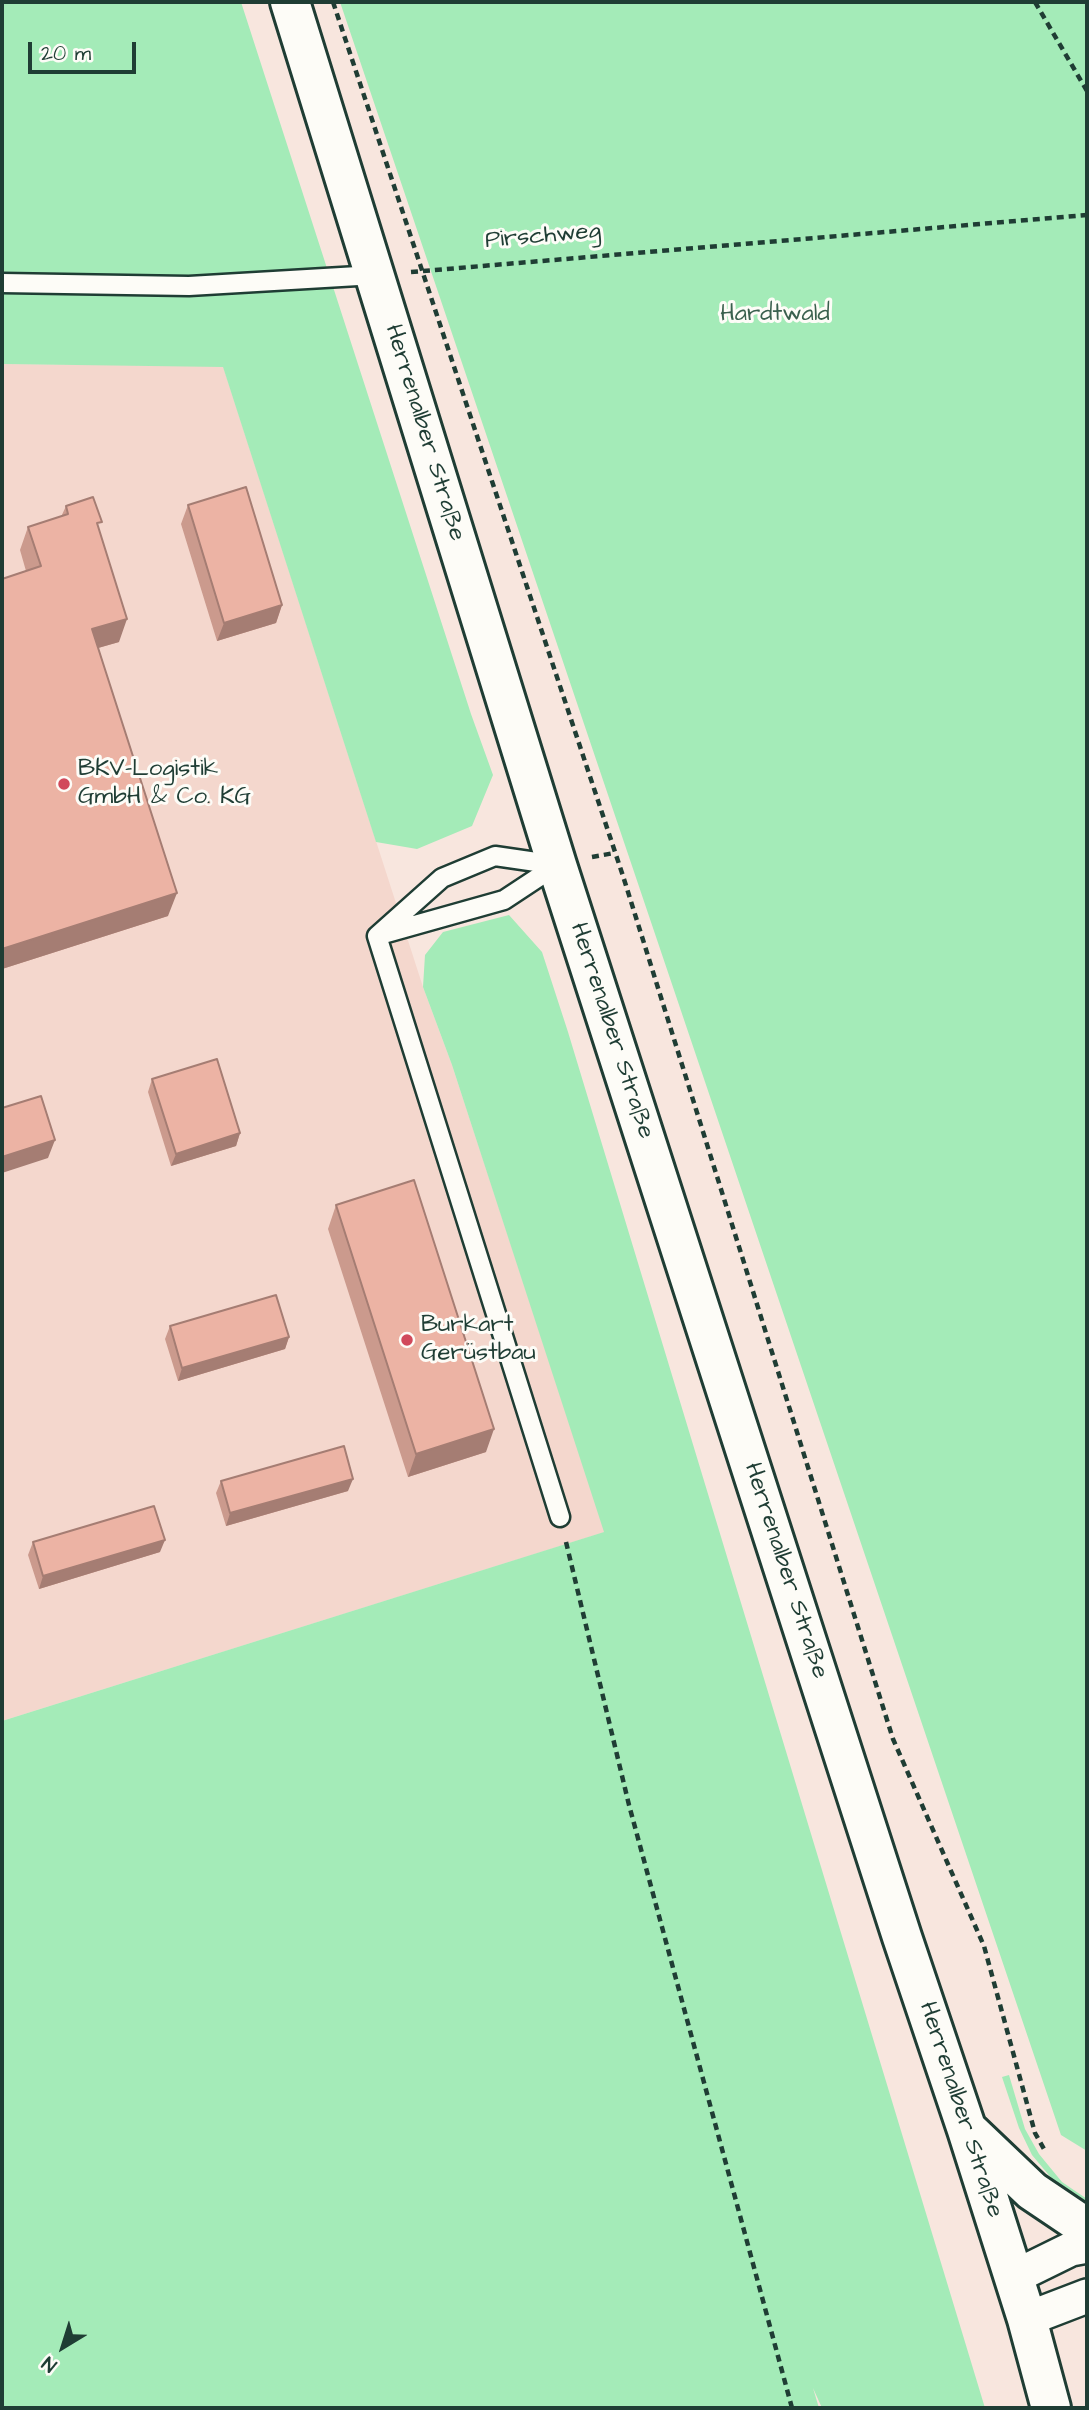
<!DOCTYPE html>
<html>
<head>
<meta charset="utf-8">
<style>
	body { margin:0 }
	#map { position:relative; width:1089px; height:2410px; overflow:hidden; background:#f8e6de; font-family:"Architects Daughter",sans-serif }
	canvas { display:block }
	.frame { position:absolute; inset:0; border:4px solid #1f3d34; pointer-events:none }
	.north { position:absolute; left:28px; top:2312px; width:70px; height:70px; -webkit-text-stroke:5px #fdfcf7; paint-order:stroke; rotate:218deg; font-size:19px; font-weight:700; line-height:28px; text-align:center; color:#1f3d34 }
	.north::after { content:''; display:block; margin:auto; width:24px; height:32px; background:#1f3d34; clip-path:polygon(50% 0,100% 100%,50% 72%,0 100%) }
	.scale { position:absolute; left:28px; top:42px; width:108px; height:32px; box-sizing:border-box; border:4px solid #1f3d34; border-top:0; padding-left:9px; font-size:21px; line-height:24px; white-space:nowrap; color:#1f3d34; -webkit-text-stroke:5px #fdfcf7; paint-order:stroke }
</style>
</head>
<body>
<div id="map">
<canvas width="1089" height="2410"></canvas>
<div class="frame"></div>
<div class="north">N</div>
<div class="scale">20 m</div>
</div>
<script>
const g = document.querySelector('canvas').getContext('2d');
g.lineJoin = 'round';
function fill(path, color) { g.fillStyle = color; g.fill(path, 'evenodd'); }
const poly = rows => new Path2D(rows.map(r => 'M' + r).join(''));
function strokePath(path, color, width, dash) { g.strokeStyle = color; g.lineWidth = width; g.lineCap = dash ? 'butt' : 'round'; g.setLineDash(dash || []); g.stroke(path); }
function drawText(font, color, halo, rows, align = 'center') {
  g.font = font + ' "Architects Daughter",sans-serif'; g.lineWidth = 6; g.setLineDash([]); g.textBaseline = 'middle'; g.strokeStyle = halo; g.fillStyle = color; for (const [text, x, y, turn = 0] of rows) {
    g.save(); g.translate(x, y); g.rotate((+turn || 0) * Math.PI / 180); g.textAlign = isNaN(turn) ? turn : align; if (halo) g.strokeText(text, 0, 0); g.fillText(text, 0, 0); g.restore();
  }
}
fill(poly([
	[2,364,223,366,423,987,452,1065,605,1532,2,1721]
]), '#f4d7cd');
fill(poly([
	[2,2,241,2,471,714,493,775,472,826,417,849,376,842,223,367,2,364],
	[340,2,1087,2,1087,2151,1061,2135],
	[509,915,542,952,568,1032,985,2408,822,2408,813,2388,819,2408,2,2408,2,1721,604,1532,452,1065,423,987,425,955,443,932],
	[1009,2075,1025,2129,1039,2154,1062,2182,1087,2199,1087,2207,1058,2186,1032,2155,1019,2128,1002,2077]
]), '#a4ebb8');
const lane = poly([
	[2,283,189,286,375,275],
	[383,934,504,900,557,865],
	[377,936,560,1517],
	[377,936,442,878,495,856,557,865]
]);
const street = poly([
	[1014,2277,1071,2249,1087,2246],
	[1027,2319,1087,2296]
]);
const secondary = poly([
	[290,2,557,865,902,1937,967,2130,1027,2319,1051,2408],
	[969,2131,1032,2191,1087,2228]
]);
strokePath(lane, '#1f3d34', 23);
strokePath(street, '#1f3d34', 38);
strokePath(secondary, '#1f3d34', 44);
strokePath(poly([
	[333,2,623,876,893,1739,984,1946,1035,2133,1044,2149],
	[1035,2,1087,91],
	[411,272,1087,215],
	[592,857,614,853],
	[566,1542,629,1805,792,2408]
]), '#1f3d34', 4.5, [7, 5]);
strokePath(lane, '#fdfcf7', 18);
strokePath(street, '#fdfcf7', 33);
strokePath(secondary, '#fdfcf7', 38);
fill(poly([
	[188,505,282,605,276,623,217,641,181,524],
	[66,506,99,529,119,642,98,648,168,916,2,969,2,579,26,571,20,550,28,527,61,517],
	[152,1079,240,1133,236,1146,171,1166,148,1092],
	[336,1205,486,1452,408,1477,328,1229],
	[170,1326,289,1337,285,1349,178,1381,165,1339],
	[221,1481,348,1491,226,1526,216,1493],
	[33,1542,160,1552,39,1589,28,1555]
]), '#cb9a8d');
fill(poly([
	[282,605,276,623,217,641,224,623],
	[127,619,119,642,84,652,92,629],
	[177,893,168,916,2,969,2,949],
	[240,1133,236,1146,171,1166,176,1154],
	[55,1140,48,1158,2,1173,2,1157],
	[289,1337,285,1349,178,1381,182,1368],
	[494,1429,486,1452,408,1477,416,1454],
	[353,1479,348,1491,226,1526,230,1513],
	[165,1540,160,1552,39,1589,43,1576]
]), '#a57d73');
const building = poly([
	[246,487,282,605,224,623,188,505,246,487],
	[93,497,102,522,97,523,127,619,92,629,177,893,2,949,2,579,41,566,28,527,68,514,66,506,93,497],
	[217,1059,240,1133,176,1154,152,1079,217,1059],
	[41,1096,55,1140,2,1157,2,1108,41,1096],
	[414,1180,494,1429,416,1454,336,1205,414,1180],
	[276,1295,289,1337,182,1368,170,1326,276,1295],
	[344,1446,353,1479,230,1513,221,1481,344,1446],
	[154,1506,165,1540,43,1576,33,1542,154,1506]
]);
fill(building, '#ecb3a4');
strokePath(building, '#a57d73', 2);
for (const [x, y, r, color] of [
	[64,784,7,"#d1495b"],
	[407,1340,7,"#d1495b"]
]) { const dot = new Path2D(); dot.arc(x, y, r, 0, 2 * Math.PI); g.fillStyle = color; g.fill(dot); strokePath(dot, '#fdfcf7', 2.5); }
drawText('24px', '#1f3d34', '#fdfcf7', [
	["Pirschweg",543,237,-5],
	["Herrenalber Straße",424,433,73],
	["Herrenalber Straße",611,1031,72],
	["Herrenalber Straße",785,1571,72],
	["Herrenalber Straße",960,2110,72]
]);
drawText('24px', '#3a604e', '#fdfcf7', [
	["Hardtwald",775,315]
]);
drawText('24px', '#1f3d34', '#fdfcf7', [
	["BKV-Logistik",78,770],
	["GmbH & Co. KG",78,798],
	["Burkart",421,1326],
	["Gerüstbau",421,1354]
], 'left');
</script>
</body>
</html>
